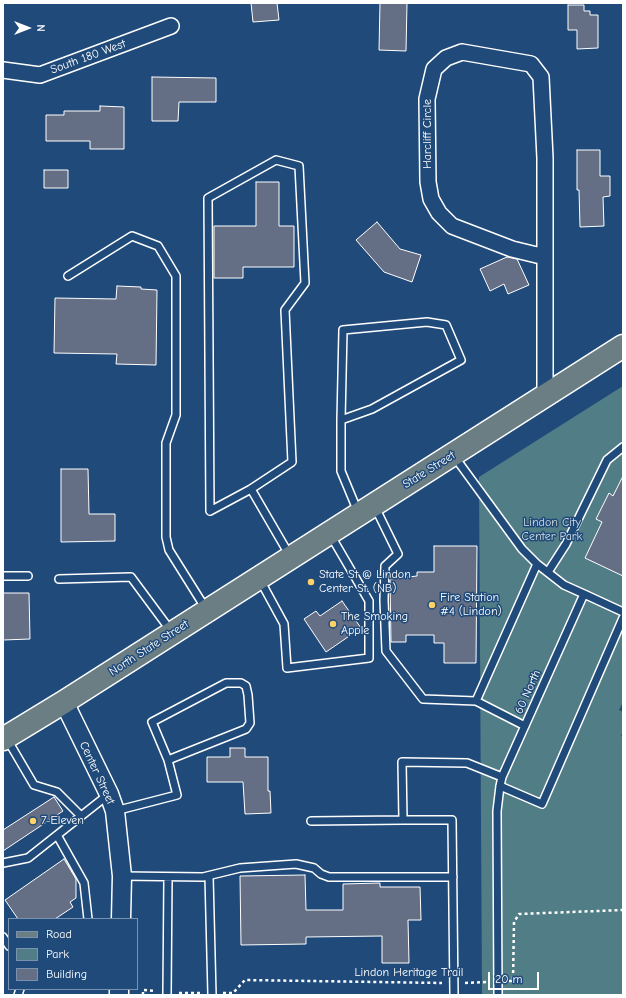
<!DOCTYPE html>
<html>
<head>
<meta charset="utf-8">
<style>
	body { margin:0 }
	#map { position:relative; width:626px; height:998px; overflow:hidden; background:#1f4a7a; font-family:"Comic Neue",sans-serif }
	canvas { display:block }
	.frame { position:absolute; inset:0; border:4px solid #fff; pointer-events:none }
	.legend { position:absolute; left:8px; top:918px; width:130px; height:72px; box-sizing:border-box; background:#1f4a7a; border:1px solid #7992af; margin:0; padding:5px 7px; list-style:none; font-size:12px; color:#fff }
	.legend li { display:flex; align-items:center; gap:8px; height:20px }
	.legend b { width:20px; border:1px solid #7992af }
	.north { position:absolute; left:8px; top:8px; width:40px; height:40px; -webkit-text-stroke:3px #1f4a7a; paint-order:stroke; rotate:90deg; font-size:11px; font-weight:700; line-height:16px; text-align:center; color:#fff }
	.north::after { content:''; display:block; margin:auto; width:14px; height:18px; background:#fff; clip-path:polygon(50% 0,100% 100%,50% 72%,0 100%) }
	.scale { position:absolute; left:488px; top:972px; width:51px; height:18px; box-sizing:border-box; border:2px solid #fff; border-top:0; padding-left:5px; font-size:12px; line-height:14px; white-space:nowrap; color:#fff; -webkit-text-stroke:3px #1f4a7a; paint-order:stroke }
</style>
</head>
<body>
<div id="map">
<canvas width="626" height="998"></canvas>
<div class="frame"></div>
<ul class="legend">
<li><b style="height:5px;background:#6b7e84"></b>Road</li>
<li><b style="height:11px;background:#517d86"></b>Park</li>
<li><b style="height:11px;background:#646e84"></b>Building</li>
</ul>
<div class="north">N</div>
<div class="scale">20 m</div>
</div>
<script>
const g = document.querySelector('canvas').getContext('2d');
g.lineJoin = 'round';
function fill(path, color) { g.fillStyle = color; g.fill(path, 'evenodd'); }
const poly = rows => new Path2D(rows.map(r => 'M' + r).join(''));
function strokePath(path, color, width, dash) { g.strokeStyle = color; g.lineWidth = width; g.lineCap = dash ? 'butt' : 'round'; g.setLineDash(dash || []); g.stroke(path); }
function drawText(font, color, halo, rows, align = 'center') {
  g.font = font + ' "Comic Neue",sans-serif'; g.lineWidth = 3; g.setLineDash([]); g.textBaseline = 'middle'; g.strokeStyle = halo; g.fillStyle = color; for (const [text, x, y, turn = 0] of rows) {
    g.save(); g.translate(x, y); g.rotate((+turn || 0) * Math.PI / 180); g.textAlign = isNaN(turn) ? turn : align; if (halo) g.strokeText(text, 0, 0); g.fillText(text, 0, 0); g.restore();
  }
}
fill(poly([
	[623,386,623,702,619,710,623,712,623,731,621,736,623,737,623,995,482,995,479,477]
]), '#517d86');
const building = poly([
	[251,3,277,3,279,20,253,22,251,3],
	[380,3,407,3,406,51,379,50,380,3],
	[568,5,584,5,584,11,590,11,590,15,598,15,598,48,577,49,577,30,568,30,568,5],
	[152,77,216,78,216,102,179,102,178,121,152,121,152,77],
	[100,106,124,107,124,149,90,149,90,141,46,141,46,115,64,115,64,111,100,111,100,106],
	[577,150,600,150,600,176,610,176,610,196,603,197,604,226,580,227,579,190,577,190,577,150],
	[44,170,68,170,68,188,44,188,44,170],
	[256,182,279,182,279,226,294,226,294,267,243,267,243,278,214,278,214,226,256,226,256,182],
	[377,222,400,249,421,255,412,282,384,272,356,240,377,222],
	[507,257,517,259,529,285,508,294,504,284,490,291,480,269,507,257],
	[117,286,141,287,141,289,157,290,156,365,116,364,117,354,54,353,55,298,116,299,117,286],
	[61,469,88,469,89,514,115,514,115,541,61,542,61,469],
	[623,476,623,576,585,558,602,522,596,519,609,493,613,496,623,476],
	[434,546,477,546,476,663,444,663,444,643,434,643,434,635,406,635,406,642,391,642,390,579,417,576,417,572,434,572,434,546],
	[3,593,29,593,30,639,3,640,3,593],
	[342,601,361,628,326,652,304,619,316,611,320,616,342,601],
	[230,748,245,748,245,757,268,757,268,791,270,791,271,813,245,814,243,782,207,782,207,757,230,757,230,748],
	[54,797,63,811,3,851,3,830,54,797],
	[64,859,76,879,76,898,70,902,73,907,55,919,18,919,5,900,64,859],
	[305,875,306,910,343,910,343,884,380,883,380,887,420,887,421,920,408,920,409,963,382,963,382,936,306,937,306,944,241,945,240,876,305,875]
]);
fill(building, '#646e84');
strokePath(building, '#fff', 1);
const service = poly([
	[68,276,132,236,158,246,176,276,176,415,166,443,166,537,169,550,206,609],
	[341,420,372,409,461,360,446,325,427,322,343,330,341,420,341,471,358,512],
	[454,456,522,549,537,564,564,585,584,594,502,777,500,786,497,811,498,995],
	[251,489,210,511,208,198,276,160,299,166,305,283,285,310,292,462,251,489,290,556],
	[375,507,398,554,385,566,384,600,386,651,423,699,476,701,537,564],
	[548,572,566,544,607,460,623,447],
	[3,576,28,576],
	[59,579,131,577,171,631],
	[260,580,284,624,287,668,369,658,369,601,331,536],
	[584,594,623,612],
	[476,701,525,726],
	[7,739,34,785,57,792,81,816],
	[500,786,542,804,623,618],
	[115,811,177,795,168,760,246,729,250,723,248,695,246,686,241,683,226,683,152,722,168,760],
	[311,821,403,820],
	[57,835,84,883,88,919],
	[3,863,28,858,109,794],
	[122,876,203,877,240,868,296,864,314,868,321,874,329,877,453,877],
	[209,876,212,995],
	[3,937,9,946],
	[18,995,20,989],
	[167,995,168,877],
	[454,995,452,820,403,820,402,762,467,763,502,777]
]);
const minor = poly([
	[462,52,531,64,541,77,545,158,545,257,512,249,452,226,439,213,431,199,428,182,427,99,434,69,446,58,462,52],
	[3,70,40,75,171,26],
	[545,257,545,395]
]);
const tertiary = poly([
	[64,702,109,794,115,811,122,876,121,919],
	[119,995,119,989]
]);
const primary = poly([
	[3,739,64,702,623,346]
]);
strokePath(service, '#fff', 10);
strokePath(minor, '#fff', 18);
strokePath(tertiary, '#fff', 21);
strokePath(primary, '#fff', 25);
strokePath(poly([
	[509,981,513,981,514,922,519,914,623,910],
	[465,983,486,982],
	[179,993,202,993],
	[223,993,233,993,245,980,442,983],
	[143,995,143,990,156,991]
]), '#fff', 2.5, [3, 3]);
strokePath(service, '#1f4a7a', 7);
strokePath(minor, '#1f4a7a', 15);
strokePath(tertiary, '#1f4a7a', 18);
strokePath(primary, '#6b7e84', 22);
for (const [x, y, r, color] of [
	[311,582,4,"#ffd166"],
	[432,605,4,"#ffd166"],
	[333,624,4,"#ffd166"],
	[33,821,4,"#ffd166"]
]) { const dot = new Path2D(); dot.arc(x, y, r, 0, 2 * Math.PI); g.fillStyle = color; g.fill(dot); strokePath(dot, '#1f4a7a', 1.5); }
drawText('12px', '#fff', '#1f4a7a', [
	["South 180 West",88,57,-20],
	["Harcliff Circle",428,134,-90],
	["State Street",429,470,-32],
	["North State Street",149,648,-33],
	["60 North",528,692,-66],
	["Center Street",97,773,65],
	["Lindon Heritage Trail",409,973]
]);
drawText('12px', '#d4dee1', '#1f4a7a', [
	["Lindon City",552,523],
	["Center Park",552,537]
]);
drawText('12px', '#fff', '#1f4a7a', [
	["State St @ Lindon",319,575],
	["Center St. (NB)",319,589],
	["Fire Station",440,598],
	["#4 (Lindon)",440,612],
	["The Smoking",341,617],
	["Apple",341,631],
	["7-Eleven",41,821]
], 'left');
</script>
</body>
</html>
